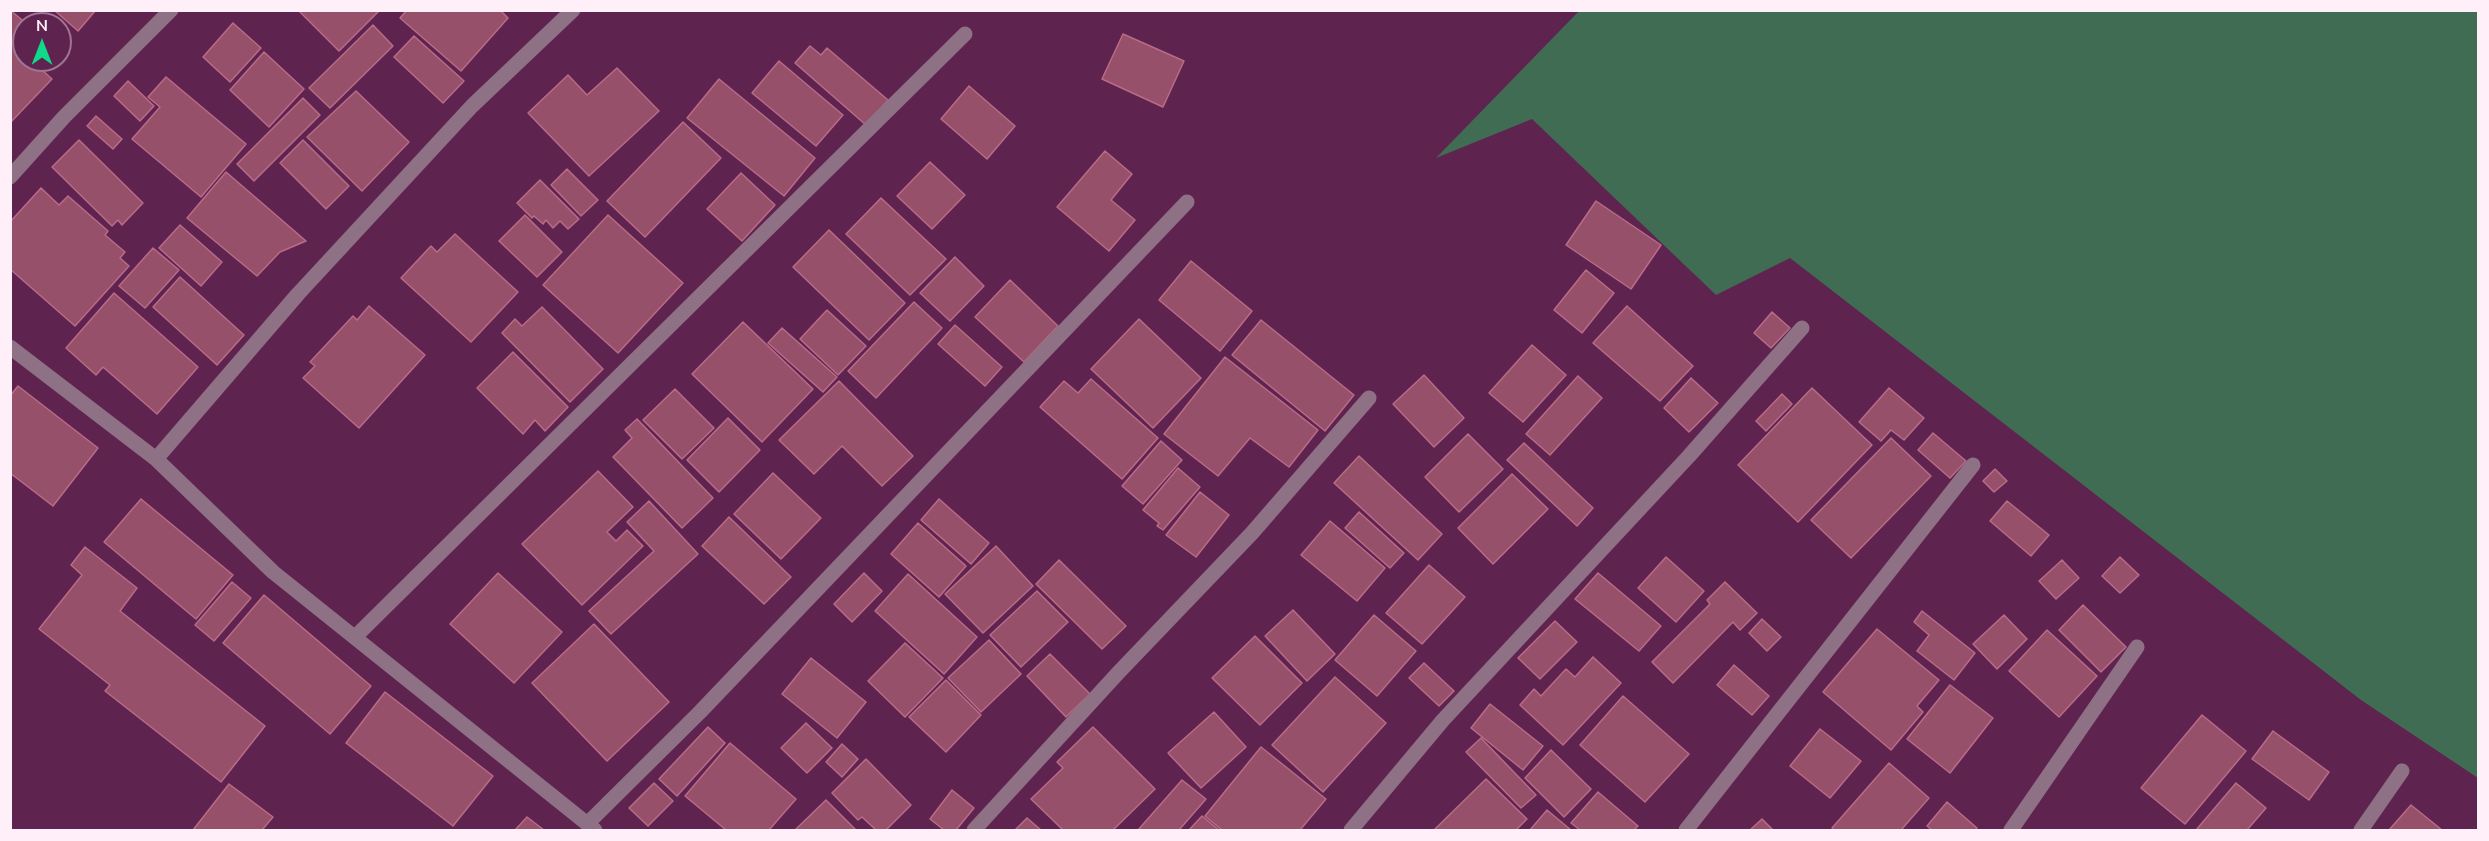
<!DOCTYPE html>
<html>
<head>
<meta charset="utf-8">
<style>
	body { margin:0 }
	#map { position:relative; width:2489px; height:841px; overflow:hidden; background:#5f2350; font-family:"Nunito Sans",sans-serif }
	canvas { display:block }
	.frame { position:absolute; inset:0; border:12px solid #ffeff9; pointer-events:none }
	.north { position:absolute; left:12px; top:12px; width:60px; height:60px; box-sizing:border-box; background:#5f2350; border:2px solid #9f7594; border-radius:50%; rotate:0deg; font-size:16px; font-weight:700; line-height:24px; text-align:center; color:#ffeff9 }
	.north::after { content:''; display:block; margin:auto; width:21px; height:27px; background:#10d98a; clip-path:polygon(50% 0,100% 100%,50% 72%,0 100%) }
</style>
</head>
<body>
<div id="map">
<canvas width="2489" height="841"></canvas>
<div class="frame"></div>
<div class="north">N</div>
</div>
<script>
const g = document.querySelector('canvas').getContext('2d');
g.lineJoin = 'round';
function fill(path, color) { g.fillStyle = color; g.fill(path, 'evenodd'); }
const poly = rows => new Path2D(rows.map(r => 'M' + r).join(''));
function strokePath(path, color, width, dash) { g.strokeStyle = color; g.lineWidth = width; g.lineCap = dash ? 'butt' : 'round'; g.setLineDash(dash || []); g.stroke(path); }
fill(poly([
	[1579,11,2478,11,2478,778,2361,700,1790,258,1716,295,1532,119,1436,158]
]), '#406c53');
const building = poly([
	[10,10,27,24,24,24,24,60,31,60,52,79,10,123,10,10],
	[54,10,96,10,78,31,54,10],
	[298,10,380,10,339,51,298,10],
	[407,10,500,10,508,18,461,71,400,18,407,10],
	[233,23,261,48,230,82,203,57,233,23],
	[373,25,393,46,330,108,309,88,373,25],
	[1123,34,1184,61,1163,107,1102,79,1123,34],
	[414,36,464,81,443,103,394,57,414,36],
	[810,46,821,55,827,48,888,100,866,125,795,63,810,46],
	[264,52,304,89,269,127,230,90,264,52],
	[779,61,843,115,816,146,752,93,779,61],
	[617,68,659,111,589,176,528,113,568,75,587,95,617,68],
	[166,77,246,144,201,197,132,139,160,107,148,97,166,77],
	[719,79,815,158,784,196,687,118,719,79],
	[128,81,154,106,140,121,114,96,128,81],
	[969,86,1015,126,987,159,941,119,969,86],
	[356,91,409,142,362,191,307,137,356,91],
	[303,98,320,115,254,181,237,164,303,98],
	[96,116,122,139,113,149,87,126,96,116],
	[683,122,721,158,645,237,607,201,683,122],
	[79,140,143,203,122,225,118,220,112,226,52,167,79,140],
	[303,140,349,186,326,209,280,163,303,140],
	[1105,151,1132,174,1111,200,1135,220,1109,251,1057,207,1105,151],
	[930,162,965,195,932,229,897,196,930,162],
	[567,169,598,200,581,216,551,185,567,169],
	[226,172,306,241,280,252,257,276,187,218,226,172],
	[741,173,775,205,742,241,707,209,741,173],
	[540,180,579,219,568,229,560,221,553,228,546,220,543,224,534,216,532,218,517,203,540,180],
	[41,188,59,205,68,196,108,231,105,235,125,252,120,258,129,266,75,326,10,269,10,222,41,188],
	[881,198,946,259,910,295,846,234,881,198],
	[1596,201,1661,245,1631,289,1566,245,1596,201],
	[525,215,562,252,537,277,499,241,525,215],
	[608,215,683,283,618,353,543,285,608,215],
	[180,225,222,262,201,286,159,248,180,225],
	[829,230,905,303,869,340,793,267,829,230],
	[455,234,518,292,471,342,401,278,431,246,437,252,455,234],
	[153,248,179,270,145,308,119,286,153,248],
	[955,257,984,286,950,321,920,293,955,257],
	[1191,261,1252,311,1220,351,1159,300,1191,261],
	[1586,270,1614,293,1582,333,1554,310,1586,270],
	[180,277,244,335,217,365,153,307,180,277],
	[1010,280,1058,326,1024,362,975,317,1010,280],
	[114,293,198,367,157,414,103,367,96,375,66,348,114,293],
	[914,302,942,328,876,398,848,371,914,302],
	[369,306,425,355,359,428,303,378,315,366,310,362,353,316,357,320,369,306],
	[1627,306,1693,366,1660,401,1593,343,1627,306],
	[542,307,603,369,570,402,502,333,515,319,522,326,542,307],
	[827,310,866,346,838,375,800,339,827,310],
	[1772,312,1790,328,1771,348,1754,333,1772,312],
	[1139,319,1201,378,1153,428,1091,369,1139,319],
	[1261,320,1354,395,1325,431,1232,355,1261,320],
	[743,322,813,389,762,442,692,374,743,322],
	[955,325,1002,367,985,386,938,344,955,325],
	[782,328,837,377,823,392,768,343,782,328],
	[1532,345,1566,375,1523,422,1489,393,1532,345],
	[513,352,568,407,545,431,535,420,523,434,477,388,513,352],
	[1225,357,1318,430,1289,467,1250,438,1218,476,1164,434,1225,357],
	[1424,375,1464,418,1434,447,1393,404,1424,375],
	[1578,376,1602,398,1550,455,1526,434,1578,376],
	[1691,378,1718,403,1689,432,1664,408,1691,378],
	[1091,379,1158,438,1122,479,1040,407,1064,381,1078,393,1091,379],
	[839,381,913,456,882,486,842,446,814,474,779,440,839,381],
	[18,386,98,448,53,506,10,473,10,396,18,386],
	[1812,388,1872,445,1798,522,1738,465,1812,388],
	[1889,388,1924,418,1904,440,1891,430,1881,441,1859,422,1889,388],
	[675,389,714,428,682,459,643,420,675,389],
	[1782,394,1792,404,1766,431,1756,421,1782,394],
	[728,418,760,450,719,492,687,460,728,418],
	[637,419,713,498,682,528,613,457,632,438,625,430,637,419],
	[1933,433,1966,461,1950,478,1918,450,1933,433],
	[1468,434,1503,469,1459,512,1425,477,1468,434],
	[1891,438,1931,476,1851,558,1811,520,1891,438],
	[1161,441,1182,460,1143,504,1122,486,1161,441],
	[1524,443,1593,508,1577,526,1507,460,1524,443],
	[1359,456,1442,534,1418,560,1334,483,1359,456],
	[1178,468,1200,487,1163,530,1157,526,1159,523,1143,510,1178,468],
	[1995,469,2007,481,1994,492,1983,481,1995,469],
	[598,471,633,507,607,532,616,541,627,530,643,546,582,605,522,544,598,471],
	[773,473,821,518,781,559,734,514,773,473],
	[1512,474,1548,509,1493,564,1458,528,1512,474],
	[1200,492,1229,515,1196,557,1166,535,1200,492],
	[141,499,233,575,196,619,104,542,141,499],
	[939,499,989,543,971,564,921,520,939,499],
	[649,501,698,554,611,634,589,611,654,551,627,522,649,501],
	[2007,501,2049,535,2031,556,1990,521,2007,501],
	[1359,512,1404,553,1390,568,1345,528,1359,512],
	[729,517,791,577,764,604,702,546,729,517],
	[1330,521,1385,568,1357,601,1301,555,1330,521],
	[918,523,966,566,939,597,891,554,918,523],
	[996,546,1033,586,983,633,945,594,996,546],
	[85,547,137,588,120,611,265,726,221,782,105,691,110,685,39,629,82,575,71,565,85,547],
	[1666,557,1704,591,1676,622,1638,588,1666,557],
	[2120,557,2139,575,2120,593,2102,576,2120,557],
	[1059,560,1126,626,1102,649,1036,584,1059,560],
	[2062,560,2079,578,2056,599,2039,581,2062,560],
	[1429,565,1465,597,1422,644,1386,613,1429,565],
	[498,573,562,632,514,683,450,624,498,573],
	[864,573,882,591,852,622,834,604,864,573],
	[1598,573,1661,626,1639,651,1575,599,1598,573],
	[908,574,977,637,944,674,875,611,908,574],
	[232,582,251,598,214,641,195,625,232,582],
	[1725,582,1757,613,1740,630,1733,622,1673,683,1652,662,1710,604,1707,600,1725,582],
	[1037,591,1068,622,1021,667,990,635,1037,591],
	[264,595,371,686,330,734,223,643,264,595],
	[2083,605,2126,647,2101,672,2059,630,2083,605],
	[1293,610,1335,654,1307,681,1265,636,1293,610],
	[1922,611,1975,653,1954,680,1917,651,1929,635,1914,622,1922,611],
	[1374,615,1416,651,1377,696,1335,660,1374,615],
	[2004,615,2027,639,1997,669,1973,644,2004,615],
	[1762,619,1781,637,1767,651,1749,633,1762,619],
	[1555,621,1577,642,1540,679,1518,658,1555,621],
	[594,624,669,702,607,761,532,683,594,624],
	[1877,629,1939,680,1917,706,1923,712,1891,750,1823,692,1877,629],
	[2047,630,2097,676,2059,717,2009,671,2047,630],
	[1255,636,1302,683,1260,725,1212,678,1255,636],
	[989,640,1021,674,981,712,948,678,989,640],
	[905,643,943,678,905,717,868,681,905,643],
	[1050,654,1090,694,1066,717,1027,676,1050,654],
	[1593,657,1621,683,1563,745,1520,705,1534,689,1541,696,1566,669,1575,677,1593,657],
	[811,658,866,702,837,738,782,694,811,658],
	[1424,663,1454,691,1439,706,1409,678,1424,663],
	[1734,665,1769,696,1752,715,1717,685,1734,665],
	[1335,677,1386,723,1323,792,1272,745,1335,677],
	[946,680,981,715,946,752,909,717,946,680],
	[1950,685,1993,718,1950,773,1907,739,1950,685],
	[385,692,493,776,453,826,346,743,385,692],
	[1623,696,1689,754,1645,802,1580,745,1623,696],
	[1490,704,1543,746,1523,770,1471,728,1490,704],
	[1214,712,1246,747,1201,788,1168,753,1214,712],
	[2202,715,2246,751,2185,824,2141,788,2202,715],
	[806,723,832,748,807,773,781,748,806,723],
	[708,727,725,743,677,796,659,779,708,727],
	[1093,727,1155,789,1113,830,1063,830,1031,799,1063,768,1057,762,1093,727],
	[1820,729,1861,761,1830,798,1790,766,1820,729],
	[2273,731,2329,772,2309,800,2252,759,2273,731],
	[1481,738,1536,795,1521,808,1466,752,1481,738],
	[730,743,796,799,769,830,726,830,685,796,730,743],
	[842,744,858,759,842,777,826,762,842,744],
	[1261,747,1326,799,1300,830,1222,830,1205,816,1261,747],
	[1551,750,1591,789,1564,817,1525,778,1551,750],
	[866,759,911,805,886,830,876,830,862,817,858,820,832,793,866,759],
	[1889,763,1929,798,1901,830,1834,830,1832,828,1889,763],
	[1486,779,1527,819,1516,830,1434,830,1486,779],
	[1182,780,1206,799,1179,830,1138,830,1182,780],
	[654,783,673,801,648,826,629,808,654,783],
	[2236,783,2266,808,2247,830,2196,830,2236,783],
	[229,784,273,817,262,830,193,830,229,784],
	[952,790,974,808,956,830,944,830,930,819,952,790],
	[1598,792,1638,826,1634,830,1580,830,1571,823,1598,792],
	[826,800,856,830,795,830,826,800],
	[1947,802,1977,828,1975,830,1932,830,1927,826,1947,802],
	[2411,805,2442,830,2389,830,2411,805],
	[1547,810,1571,830,1530,830,1547,810],
	[1202,816,1219,830,1189,830,1202,816],
	[527,817,544,830,515,830,527,817],
	[1027,818,1041,830,1015,830,1027,818],
	[1762,819,1773,830,1750,830,1762,819]
]);
fill(building, '#975069');
strokePath(building, '#ba6b87', 1.5);
strokePath(poly([
	[10,177,64,117,171,10],
	[10,347,156,459,273,572,595,830],
	[156,459,298,294,472,106,573,10],
	[355,637,965,34],
	[587,824,700,712,1187,202],
	[974,830,1118,673,1252,533,1369,398],
	[1351,830,1443,720,1689,456,1802,328],
	[1686,830,1973,465],
	[2011,830,2137,647],
	[2361,830,2402,771]
]), '#8f7185', 15);
</script>
</body>
</html>
